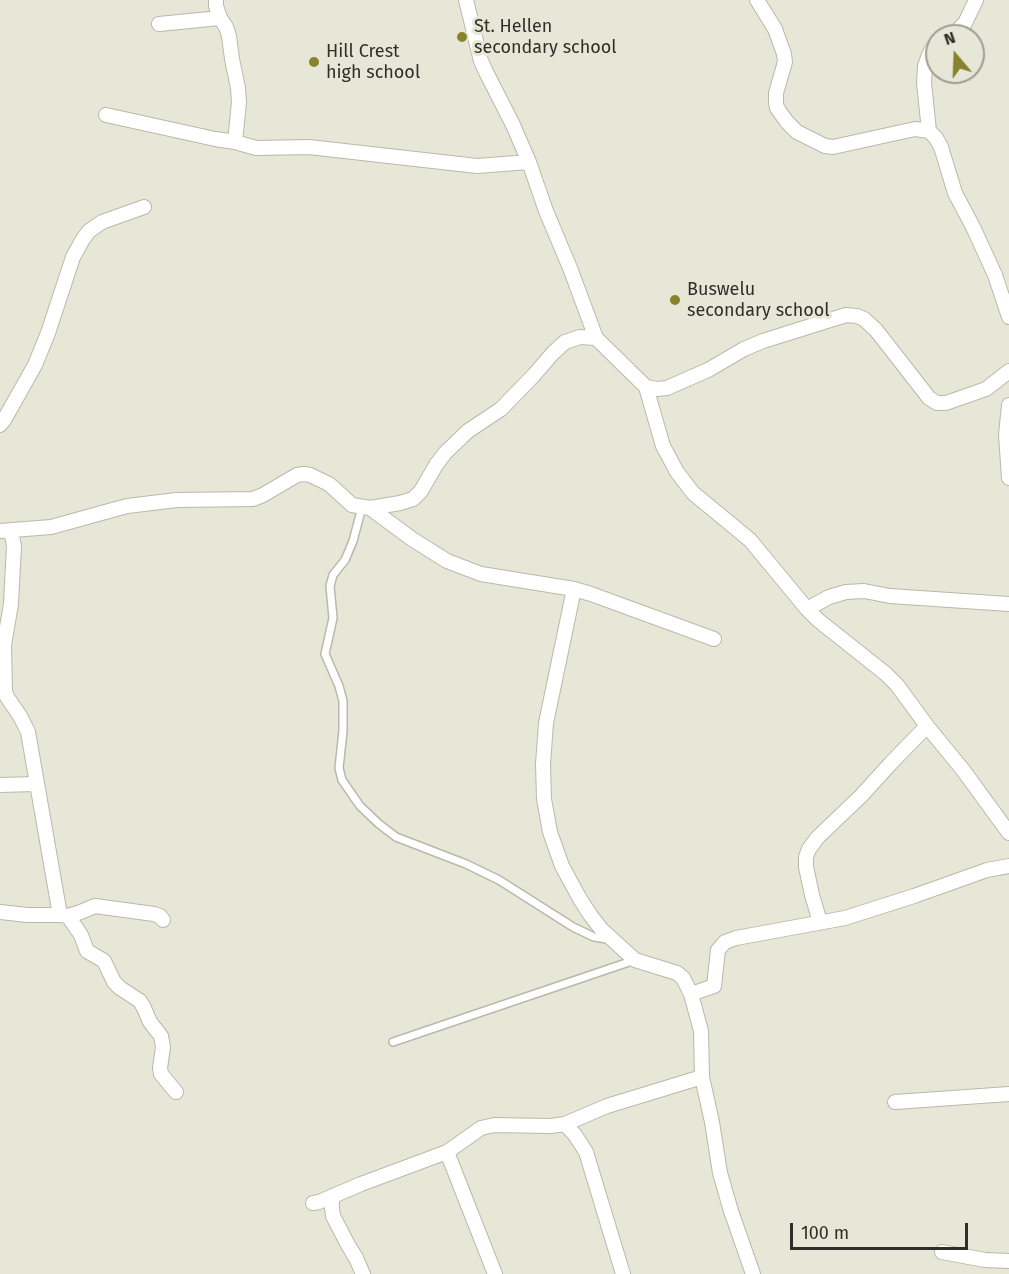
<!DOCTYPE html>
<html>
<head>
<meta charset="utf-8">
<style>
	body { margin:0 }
	#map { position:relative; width:1009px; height:1274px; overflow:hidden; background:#e7e7d8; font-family:"Fira Sans",sans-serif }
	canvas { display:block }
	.north { position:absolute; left:925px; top:24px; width:60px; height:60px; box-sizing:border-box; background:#e7e7d8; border:2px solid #9d9d92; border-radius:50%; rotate:341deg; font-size:16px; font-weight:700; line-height:24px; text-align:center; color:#2f2f29 }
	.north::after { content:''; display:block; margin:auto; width:21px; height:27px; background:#87832c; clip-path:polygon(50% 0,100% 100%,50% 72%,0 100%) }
	.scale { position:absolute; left:790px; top:1223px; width:178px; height:27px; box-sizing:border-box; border:3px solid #2f2f29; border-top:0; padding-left:8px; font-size:18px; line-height:21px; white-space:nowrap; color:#2f2f29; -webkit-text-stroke:4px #e7e7d8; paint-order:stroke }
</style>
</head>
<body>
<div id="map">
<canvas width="1009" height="1274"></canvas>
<div class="north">N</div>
<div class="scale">100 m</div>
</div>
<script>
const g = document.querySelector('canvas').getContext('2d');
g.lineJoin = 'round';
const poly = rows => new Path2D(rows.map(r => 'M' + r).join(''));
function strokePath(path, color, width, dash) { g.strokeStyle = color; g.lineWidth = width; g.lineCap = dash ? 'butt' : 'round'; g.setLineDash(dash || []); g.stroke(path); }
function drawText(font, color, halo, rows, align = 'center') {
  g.font = font + ' "Fira Sans",sans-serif'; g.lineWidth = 6; g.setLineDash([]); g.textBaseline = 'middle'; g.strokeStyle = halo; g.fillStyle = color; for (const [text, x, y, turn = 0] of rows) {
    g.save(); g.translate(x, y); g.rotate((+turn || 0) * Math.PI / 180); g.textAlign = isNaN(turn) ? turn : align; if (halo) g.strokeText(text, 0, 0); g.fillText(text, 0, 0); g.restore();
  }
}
const service = poly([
	[362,507,353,541,345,560,333,575,330,586,333,618,325,654,339,686,343,701,343,731,339,768,342,780,360,806,379,824,396,837,466,864,499,880,573,927,594,937,607,939],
	[393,1042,635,960]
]);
const minor = poly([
	[216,0,216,6,220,18,226,27,229,36,232,59,238,88,239,102,235,142],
	[466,0,481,61,486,72,513,125,529,162,546,211,570,268,596,338],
	[757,0,775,29,784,54,785,62,776,93,776,103,777,108,787,122,797,132,825,146,833,147,915,129,929,131,936,138,941,147,955,193,973,227,995,275,1009,317],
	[159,24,220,18],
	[952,36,965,23,976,0],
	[106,115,215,139,235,142,256,148,309,147,477,166,529,162],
	[929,131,924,83,925,66,929,55,932,49,937,46],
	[646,387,663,446,677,472,693,493,750,540,807,609,818,620,886,674,897,685,927,726,963,770,1009,833],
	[1009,405,1006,435,1009,478],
	[0,425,4,420,35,365,48,333,73,257,83,239,89,231,102,222,144,207],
	[370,508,412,539,447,561,481,574,574,589,591,594,714,639],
	[0,531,51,527,127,506,177,500,253,499,263,495,297,475,304,474,310,475,329,484,352,505,370,508,400,503,413,499,421,491,436,465,445,453,468,431,501,409,534,375,553,353,565,342,580,337,596,338,646,387,657,389,667,388,708,370,744,349,763,341,846,315,857,316,864,319,876,330,929,398,937,403,946,403,986,389,1009,371],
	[11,531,14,546,12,584,11,604,4,645,5,691,7,697,20,716,28,732,60,915],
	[574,589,546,723,543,764,544,799,550,832,562,866,580,899,591,916,602,930,635,960,677,973,683,978,691,994,701,1031,702,1077,712,1122,720,1173,731,1211,753,1274],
	[807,609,829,597,846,592,864,591,890,596,1009,604],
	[0,785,36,784],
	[0,912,27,915,60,915,68,916,78,913,95,906,154,914,160,916,163,920],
	[68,916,81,935,87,951,104,961,114,982,120,988,140,1001,144,1008,150,1022,161,1036,162,1041,163,1047,160,1068,161,1074,176,1092],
	[820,922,812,895,806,867,806,857,809,849,818,837,861,796,891,763,927,726],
	[691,994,714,986,718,950,725,942,736,938,845,918,914,896,987,870,1009,866],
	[895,1102,1009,1094],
	[565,1124,575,1135,586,1152,623,1274],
	[447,1152,495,1274],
	[332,1197,332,1208,333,1216,348,1245,356,1258,363,1274],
	[313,1203,319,1202,361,1184,447,1152,481,1128,494,1125,551,1126,565,1124,607,1106,702,1077],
	[942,1252,985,1260,1009,1261]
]);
strokePath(service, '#b9b9ab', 10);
strokePath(minor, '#b9b9ab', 16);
strokePath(service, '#fff', 7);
strokePath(minor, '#fff', 14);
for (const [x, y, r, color] of [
	[462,37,6,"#87832c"],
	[314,62,6,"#87832c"],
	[675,300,6,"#87832c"]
]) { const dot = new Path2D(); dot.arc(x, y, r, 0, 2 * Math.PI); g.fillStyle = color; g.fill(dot); strokePath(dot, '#e7e7d8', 2); }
drawText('18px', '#2f2f29', '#e7e7d8', [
	["St. Hellen",474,27],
	["secondary school",474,48],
	["Hill Crest",326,52],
	["high school",326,73],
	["Buswelu",687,290],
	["secondary school",687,311]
], 'left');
</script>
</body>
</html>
